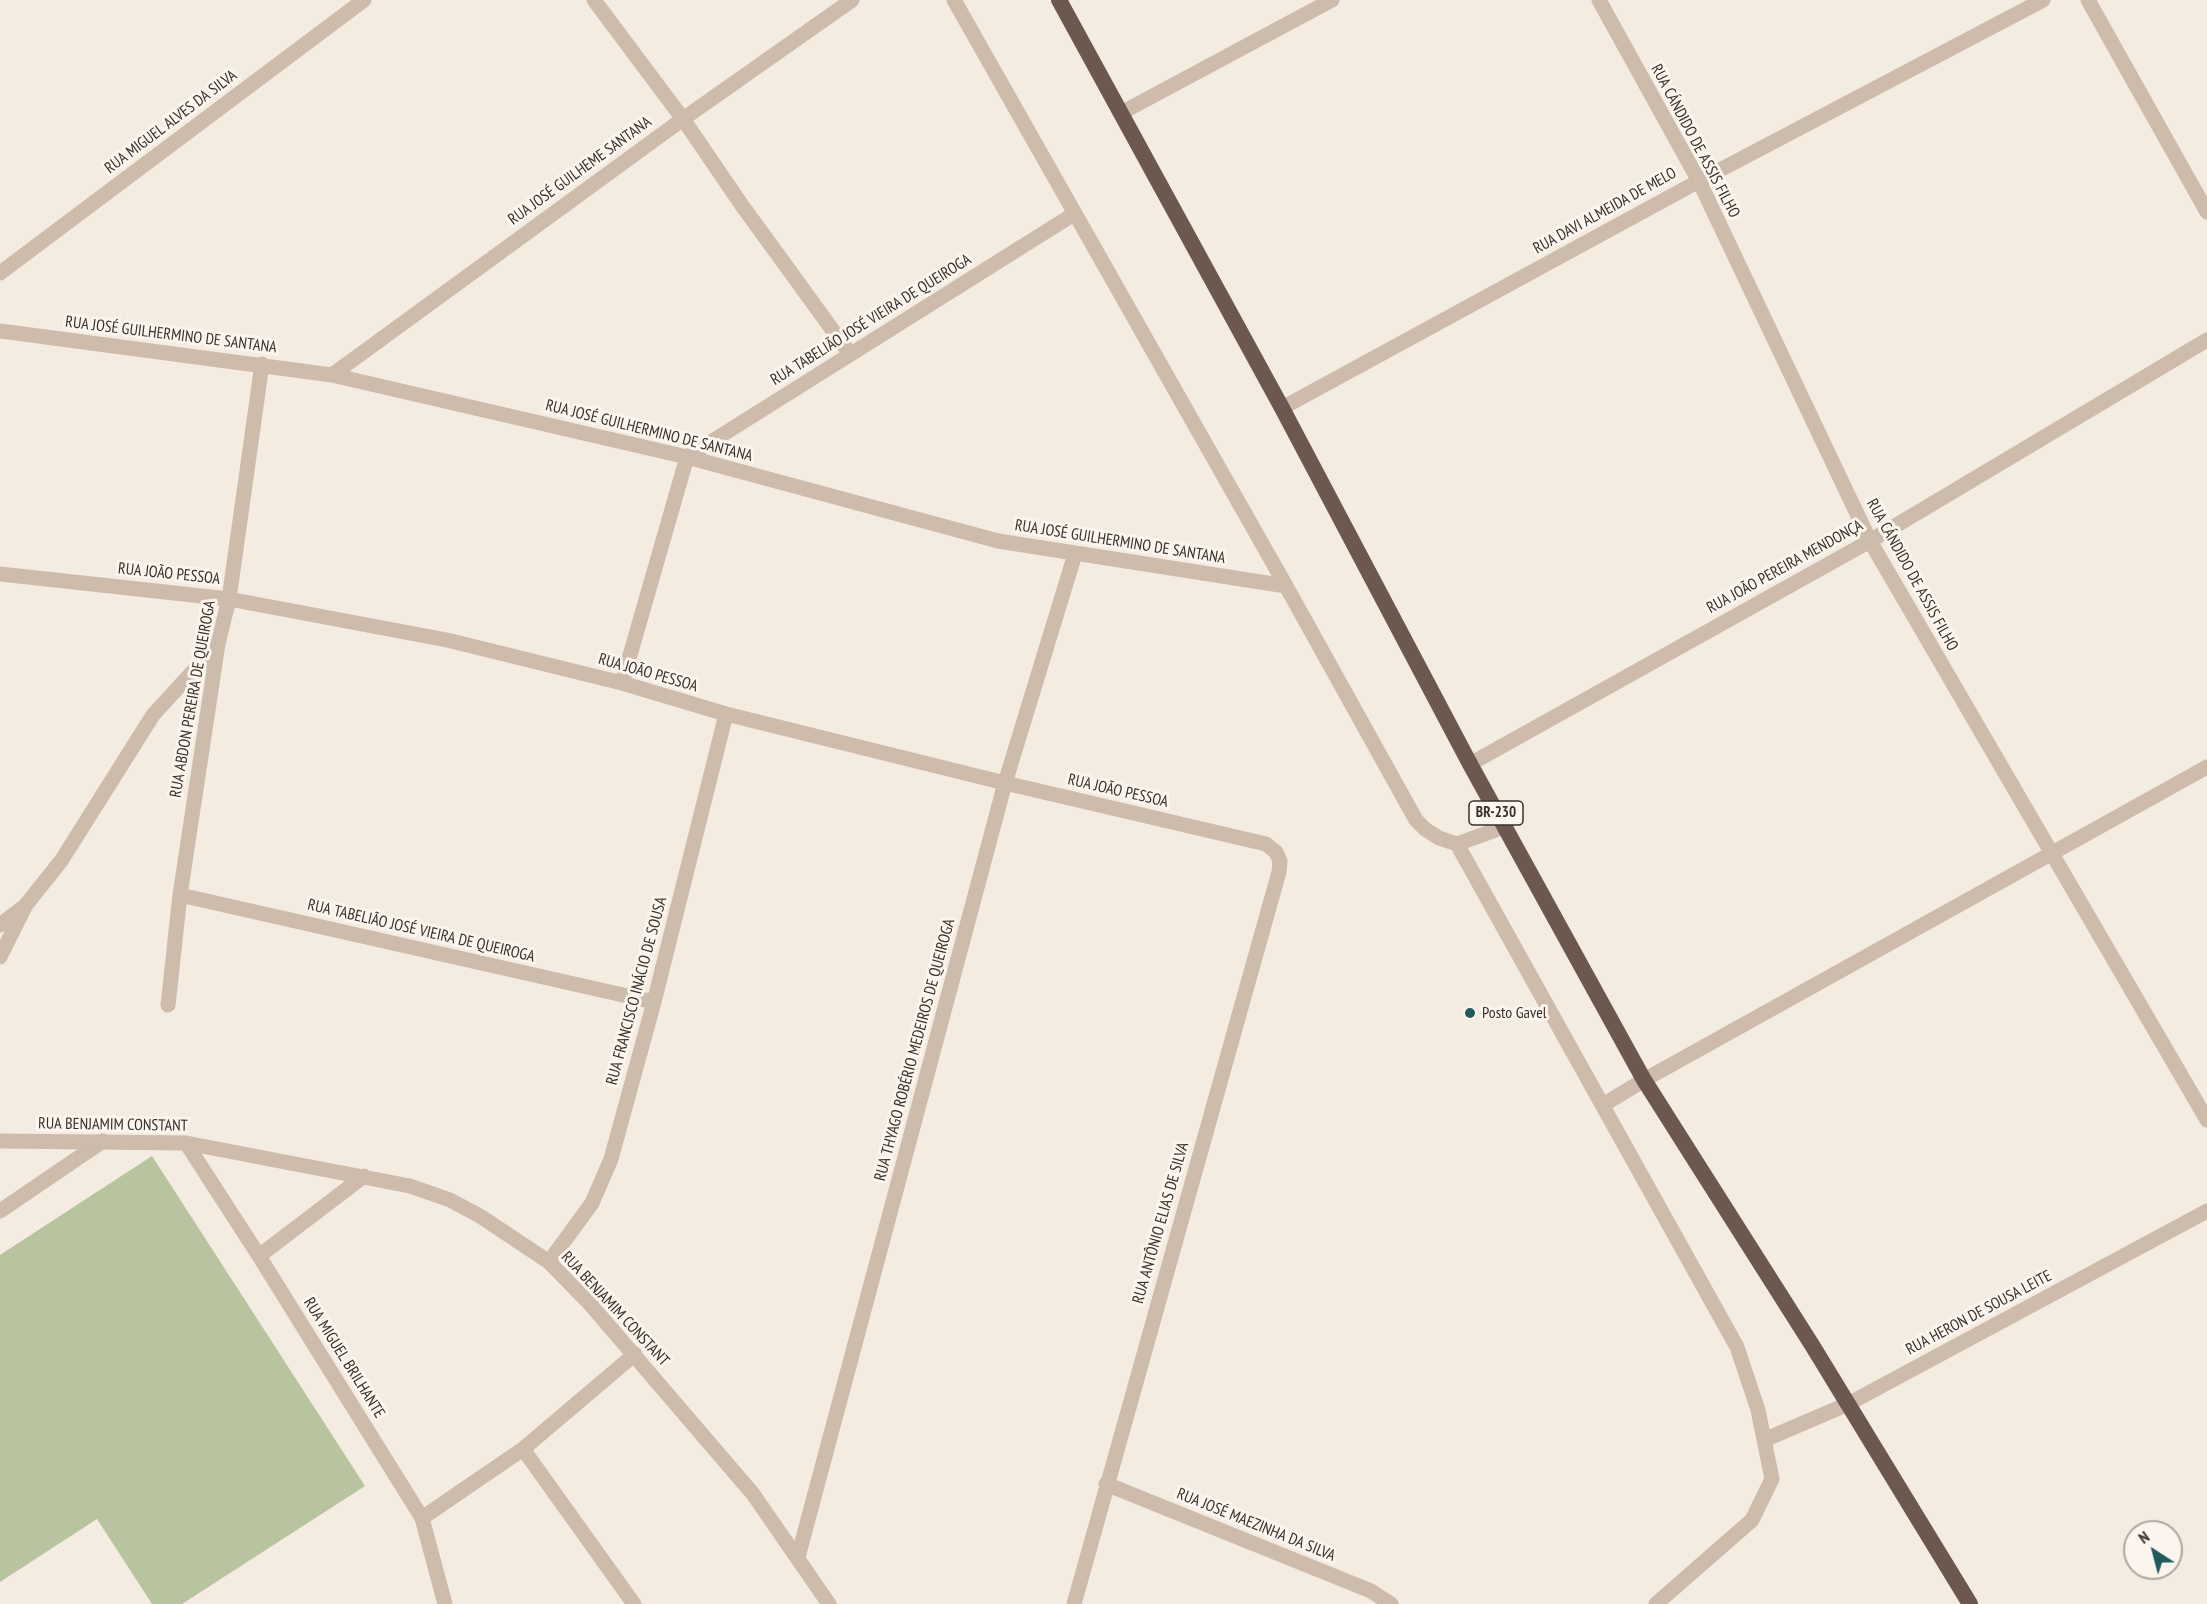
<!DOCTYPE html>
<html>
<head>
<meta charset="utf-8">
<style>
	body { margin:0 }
	#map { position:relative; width:2207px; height:1604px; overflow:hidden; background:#f4ebe1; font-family:"PT Sans Narrow",sans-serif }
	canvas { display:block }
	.north { position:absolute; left:2123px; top:1520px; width:60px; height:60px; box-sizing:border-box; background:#fbf5ee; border:2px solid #aea6a0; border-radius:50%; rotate:324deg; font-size:16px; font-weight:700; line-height:24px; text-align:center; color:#3b302b }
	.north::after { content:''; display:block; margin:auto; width:21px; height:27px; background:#1f5a5e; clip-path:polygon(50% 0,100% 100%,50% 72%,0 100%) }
</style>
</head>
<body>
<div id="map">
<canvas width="2207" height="1604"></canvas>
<div class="north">N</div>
</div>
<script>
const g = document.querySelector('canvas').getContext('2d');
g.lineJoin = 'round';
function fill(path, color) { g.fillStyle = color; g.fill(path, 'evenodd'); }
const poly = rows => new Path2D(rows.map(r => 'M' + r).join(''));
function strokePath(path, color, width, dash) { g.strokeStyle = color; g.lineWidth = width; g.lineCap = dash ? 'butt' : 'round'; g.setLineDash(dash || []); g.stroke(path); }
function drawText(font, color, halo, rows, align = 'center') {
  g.font = font + ' "PT Sans Narrow",sans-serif'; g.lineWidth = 6; g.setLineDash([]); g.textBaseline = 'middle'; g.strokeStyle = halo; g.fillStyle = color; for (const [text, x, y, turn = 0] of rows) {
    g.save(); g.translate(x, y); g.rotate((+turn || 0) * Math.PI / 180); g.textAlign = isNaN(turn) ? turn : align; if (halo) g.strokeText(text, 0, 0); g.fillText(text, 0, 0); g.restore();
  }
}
fill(poly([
	[152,1156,365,1486,182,1604,152,1604,97,1519,0,1582,0,1255]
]), '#b8c4a0');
strokePath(poly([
	[0,1211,103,1141]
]), '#cdbbac', 15);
strokePath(poly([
	[594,0,683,119,741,204,850,354],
	[954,0,1286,586,1416,820,1425,829,1439,838,1457,844,1504,827],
	[1599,0,1699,181,1870,541,2207,1120],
	[2088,0,2207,212],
	[1121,113,1332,0],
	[0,273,364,0],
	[0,331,332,375,687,457,998,541,1286,586],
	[332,375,683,119,852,0],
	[1282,408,1699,181,2043,0],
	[0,574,229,599,447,640,622,683,726,714,1005,783,1266,844,1276,852,1280,861,1279,872,1074,1604],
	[622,683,687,457,1074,214],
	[1470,764,1870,541,2207,340],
	[1457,844,1737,1347,1758,1410,1772,1479,1752,1520,1656,1604],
	[180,895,654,1002],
	[0,925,25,906,61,861,153,715,218,644],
	[0,957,24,909],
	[168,1005,180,895,218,644,229,599,262,364],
	[1603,1105,1644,1080,2207,767],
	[0,1141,186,1143,410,1186,450,1200,480,1216,549,1262,591,1305,753,1494,829,1604],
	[186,1143,259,1256,422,1518,445,1604],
	[259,1256,364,1176],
	[549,1262,592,1203,611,1159,654,1002,726,714],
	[1764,1440,1848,1404,2207,1211],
	[523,1449,634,1604],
	[1106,1484,1371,1591,1391,1604],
	[422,1518,523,1449,635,1354],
	[798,1557,1005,783,1075,554]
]), '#cdbbac', 15);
strokePath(poly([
	[1059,0,1282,408,1470,764,1644,1080,1812,1345,1970,1604]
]), '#6c584f', 16);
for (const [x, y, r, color] of [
	[1470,1013,6,"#1f5a5e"]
]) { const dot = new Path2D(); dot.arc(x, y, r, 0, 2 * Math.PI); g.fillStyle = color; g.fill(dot); strokePath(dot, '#fbf5ee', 2); }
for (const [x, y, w] of [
	[1496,813,54]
]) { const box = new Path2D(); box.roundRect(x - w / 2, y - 12, w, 24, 4.5); g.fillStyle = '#fbf5ee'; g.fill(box); strokePath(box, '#3b302b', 1.5); }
drawText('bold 15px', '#3b302b', null, [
	["BR-230",1496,813]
]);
drawText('16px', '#3b302b', '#fbf5ee', [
	["RUA MIGUEL ALVES DA SILVA",171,122,-37],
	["RUA CÁNDIDO DE ASSIS FILHO",1695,141,62],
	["RUA JOSÉ GUILHEME SANTANA",580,171,-36],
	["RUA DAVI ALMEIDA DE MELO",1605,211,-29],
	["RUA TABELIÃO JOSÉ VIEIRA DE QUEIROGA",871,320,-32],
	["RUA JOSÉ GUILHERMINO DE SANTANA",171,335,7],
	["RUA JOSÉ GUILHERMINO DE SANTANA",649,431,14],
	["RUA JOSÉ GUILHERMINO DE SANTANA",1120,542,9],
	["RUA JOÃO PEREIRA MENDONÇA",1785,567,-29],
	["RUA JOÃO PESSOA",169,574,6],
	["RUA CÁNDIDO DE ASSIS FILHO",1912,575,61],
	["RUA JOÃO PESSOA",648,673,16],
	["RUA ABDON PEREIRA DE QUEIROGA",193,699,-80],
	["RUA JOÃO PESSOA",1118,791,13],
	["RUA TABELIÃO JOSÉ VIEIRA DE QUEIROGA",421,931,13],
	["RUA FRANCISCO INÁCIO DE SOUSA",637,991,-75],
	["RUA THYAGO ROBÉRIO MEDEIROS DE QUEIROGA",915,1050,-75],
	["RUA BENJAMIM CONSTANT",113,1125,1],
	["RUA ANTÔNIO ELIAS DE SILVA",1161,1223,-74],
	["RUA BENJAMIM CONSTANT",615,1309,47],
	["RUA HERON DE SOUSA LEITE",1979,1313,-28],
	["RUA MIGUEL BRILHANTE",344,1358,58],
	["RUA JOSÉ MAEZINHA DA SILVA",1256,1525,22]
]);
drawText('16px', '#3b302b', '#fbf5ee', [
	["Posto Gavel",1482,1013]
], 'left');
</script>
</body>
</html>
